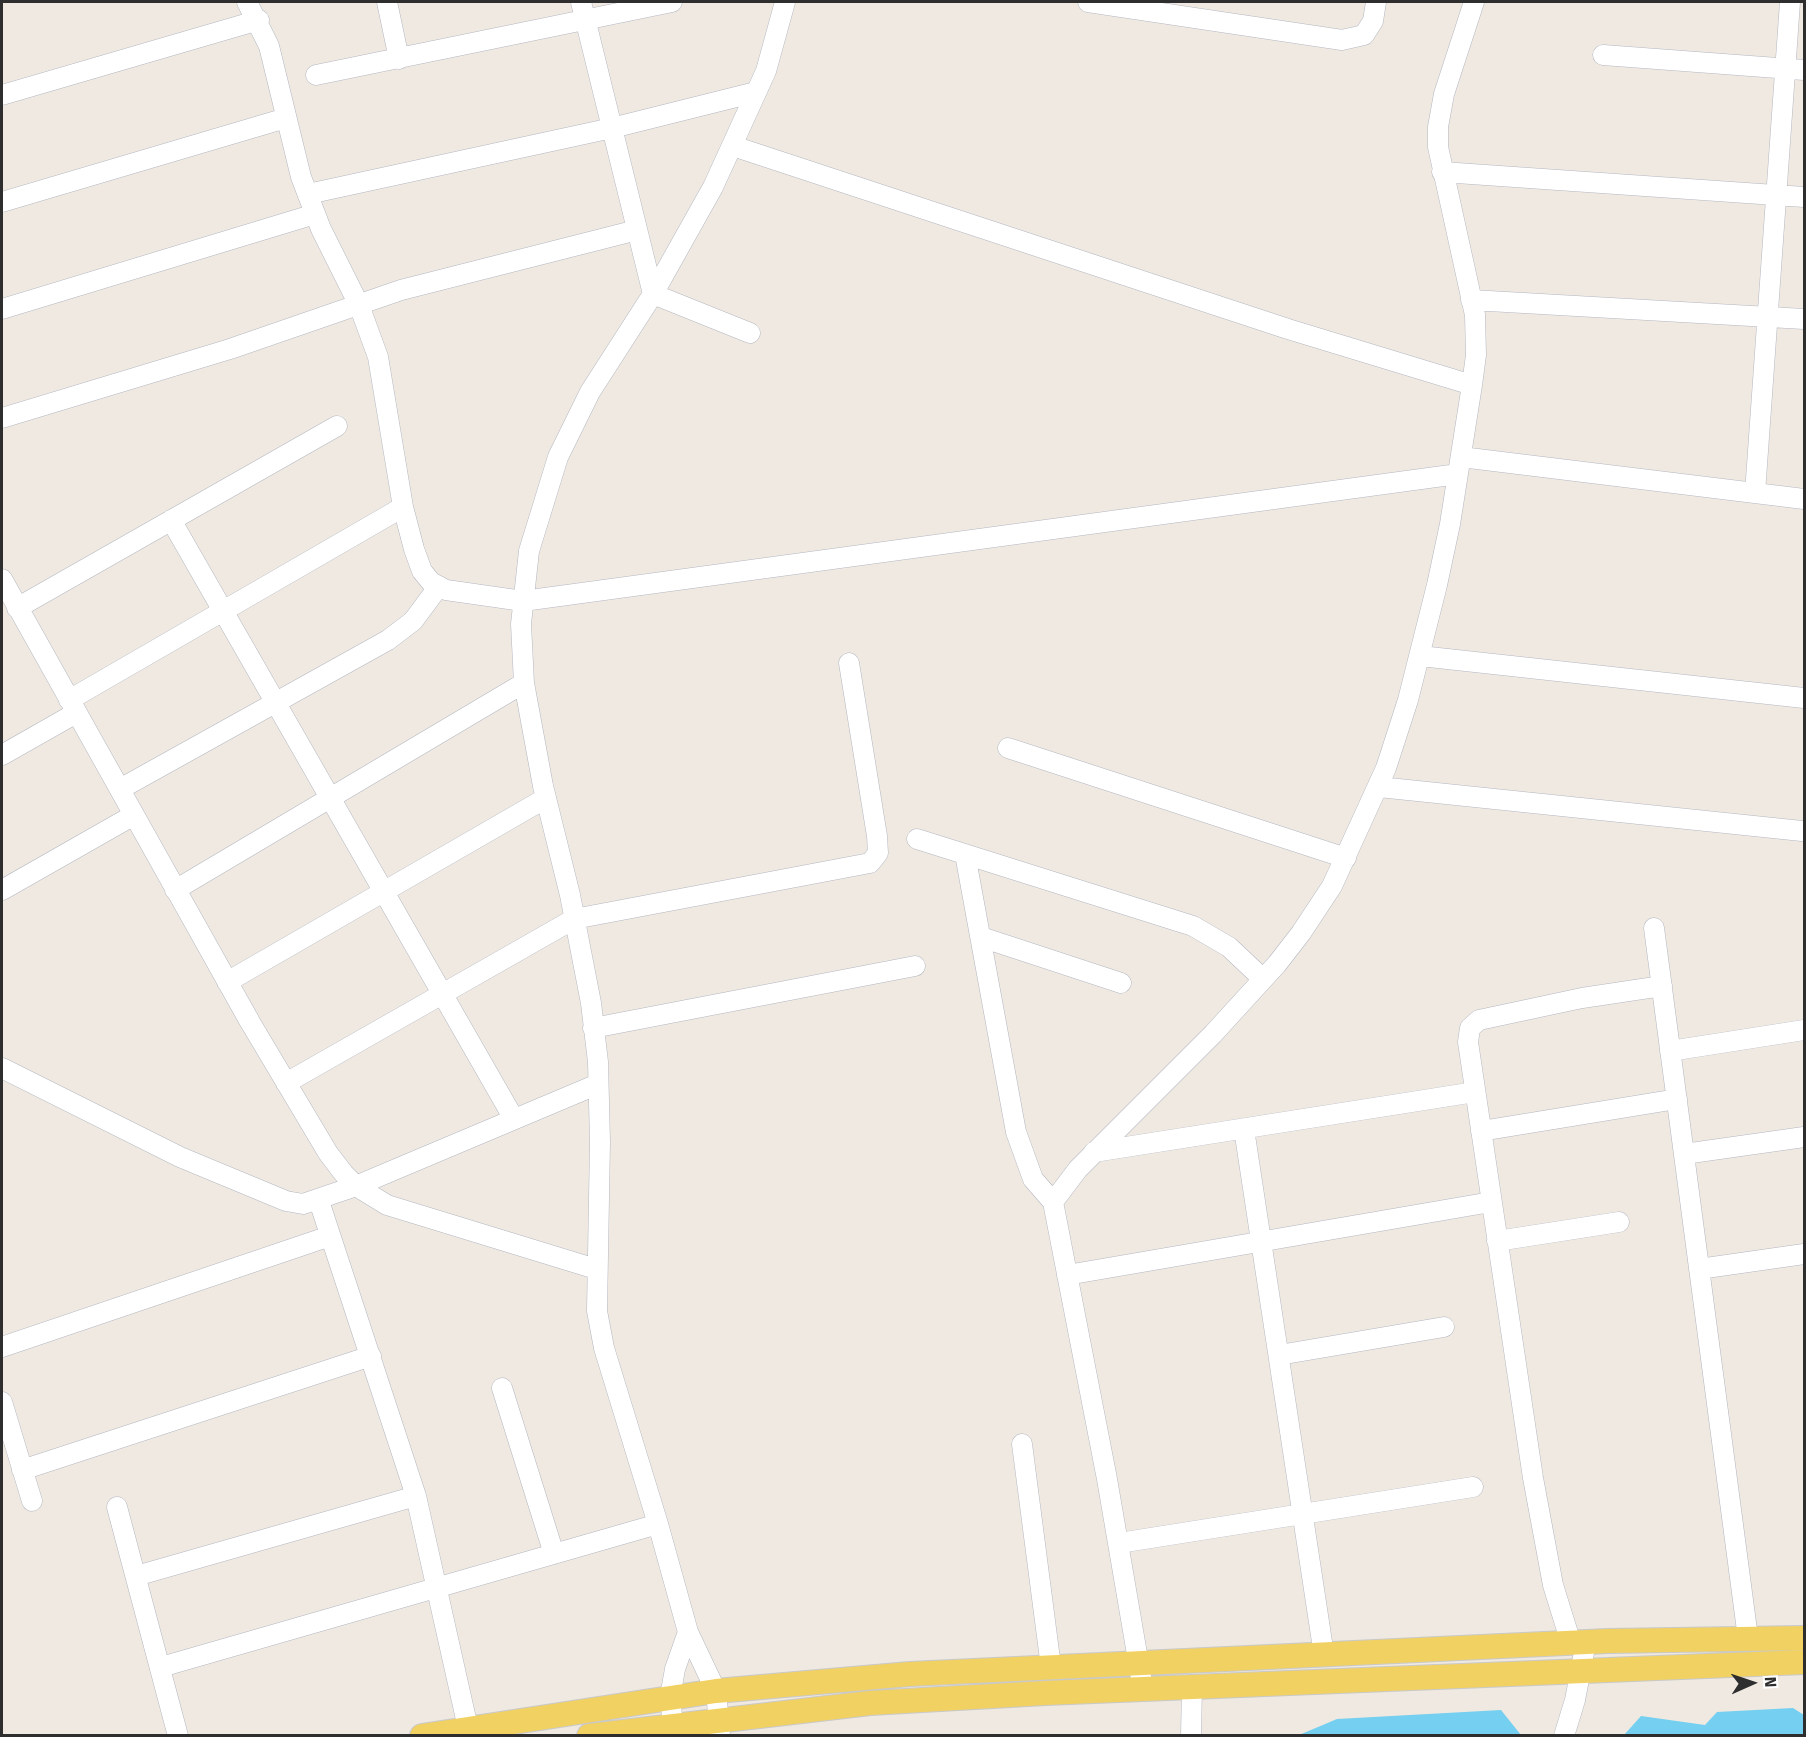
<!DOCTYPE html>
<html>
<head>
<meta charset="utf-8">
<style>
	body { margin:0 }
	#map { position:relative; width:1806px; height:1737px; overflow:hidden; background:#efe9e1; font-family:"Fira Sans",sans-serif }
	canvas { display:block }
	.frame { position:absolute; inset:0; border:3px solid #2e2e2e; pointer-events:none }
	.north { position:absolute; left:1722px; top:1653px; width:60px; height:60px; -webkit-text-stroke:4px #fff; paint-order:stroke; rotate:87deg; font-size:16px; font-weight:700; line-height:24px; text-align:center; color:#2e2e2e }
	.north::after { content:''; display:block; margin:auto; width:21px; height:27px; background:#2e2e2e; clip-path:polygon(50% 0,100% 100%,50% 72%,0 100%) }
</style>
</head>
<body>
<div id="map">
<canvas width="1806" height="1737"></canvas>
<div class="frame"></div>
<div class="north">N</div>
</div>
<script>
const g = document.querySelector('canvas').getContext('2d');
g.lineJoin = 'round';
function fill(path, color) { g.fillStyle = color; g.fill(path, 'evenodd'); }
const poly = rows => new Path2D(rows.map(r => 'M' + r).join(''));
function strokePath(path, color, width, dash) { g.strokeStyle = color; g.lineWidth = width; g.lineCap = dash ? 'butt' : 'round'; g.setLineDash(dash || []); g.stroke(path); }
fill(poly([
	[1793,1708,1804,1715,1804,1735,1624,1735,1641,1716,1705,1725,1717,1712],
	[1501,1710,1521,1735,1299,1735,1337,1719]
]), '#75cff0');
const minor = poly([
	[247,2,269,46,301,177,321,229,359,305,378,357,403,507,414,549,422,571,431,582,446,590,523,601,1458,474],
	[387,2,399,59],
	[581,2,653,294,750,333],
	[1088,2,1342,40,1364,35,1373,21,1376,2],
	[1603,55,1804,70],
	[316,75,672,2],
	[2,95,259,20],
	[733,146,1288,329,1472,385],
	[1442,172,1804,197],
	[308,194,612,128,756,92],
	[2,202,286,118],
	[1471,300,1804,319],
	[2,309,315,214],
	[2,418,230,349,401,290,637,230],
	[1461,457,1804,499],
	[1755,493,1790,2],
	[171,520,514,1119],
	[2,579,250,1022,328,1153,344,1174,356,1186,387,1205,596,1269],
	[17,608,337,426],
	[1420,656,1804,698],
	[69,700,403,507],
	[1008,748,1346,858],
	[2,755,76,713],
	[1379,787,1802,831],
	[120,789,388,640,413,621,439,586],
	[917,839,1193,926,1229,947,1263,979],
	[965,854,1016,1132,1033,1179,1053,1202],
	[2,890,134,815],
	[175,890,524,683],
	[1654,928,1748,1638],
	[981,937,1121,983],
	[227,982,546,798],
	[593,1028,915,966],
	[1670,1051,1804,1030],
	[2,1068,180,1157,286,1201,303,1204,356,1186,598,1084],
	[286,1083,574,919,870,863,878,853,877,836,849,663],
	[1244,1129,1324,1655],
	[1481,1131,1677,1099],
	[1094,1152,1475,1092],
	[1684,1154,1804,1137],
	[319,1201,416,1496,468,1728],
	[1497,1241,1619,1222],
	[1699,1269,1804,1254],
	[1067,1275,1491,1202],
	[2,1347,330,1236],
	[1279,1355,1444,1327],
	[502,1388,554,1554],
	[2,1402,32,1501],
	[1022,1444,1051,1667],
	[22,1470,371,1356],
	[117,1507,178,1736],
	[1119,1543,1473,1487],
	[136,1576,416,1496],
	[1571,1643,1553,1585,1533,1478,1468,1042,1470,1028,1479,1020,1582,998,1662,986],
	[161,1667,658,1524],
	[1143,1689,1107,1479,1053,1202,1078,1169,1213,1034,1277,964,1301,933,1332,886,1386,768,1408,700,1437,585,1450,524,1472,385,1476,355,1475,315,1438,147,1438,127,1444,94,1474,2],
	[673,1725,670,1697,675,1669,688,1632],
	[720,1736,716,1691,688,1632,658,1524,604,1348,597,1311,600,1142,598,1062,591,1003,570,895,543,786,524,683,521,624,529,551,558,457,590,392,653,294,713,187,766,71,785,2],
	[1191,1736,1192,1687],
	[1564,1736,1575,1700,1586,1642]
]);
const major = poly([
	[422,1736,716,1691,910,1674,1608,1641,1804,1638],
	[589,1736,870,1703,1045,1693,1804,1662]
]);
strokePath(minor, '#b4b7c1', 21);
strokePath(major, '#c9c9c9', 26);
strokePath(minor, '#fff', 20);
strokePath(major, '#f2d163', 24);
</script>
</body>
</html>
